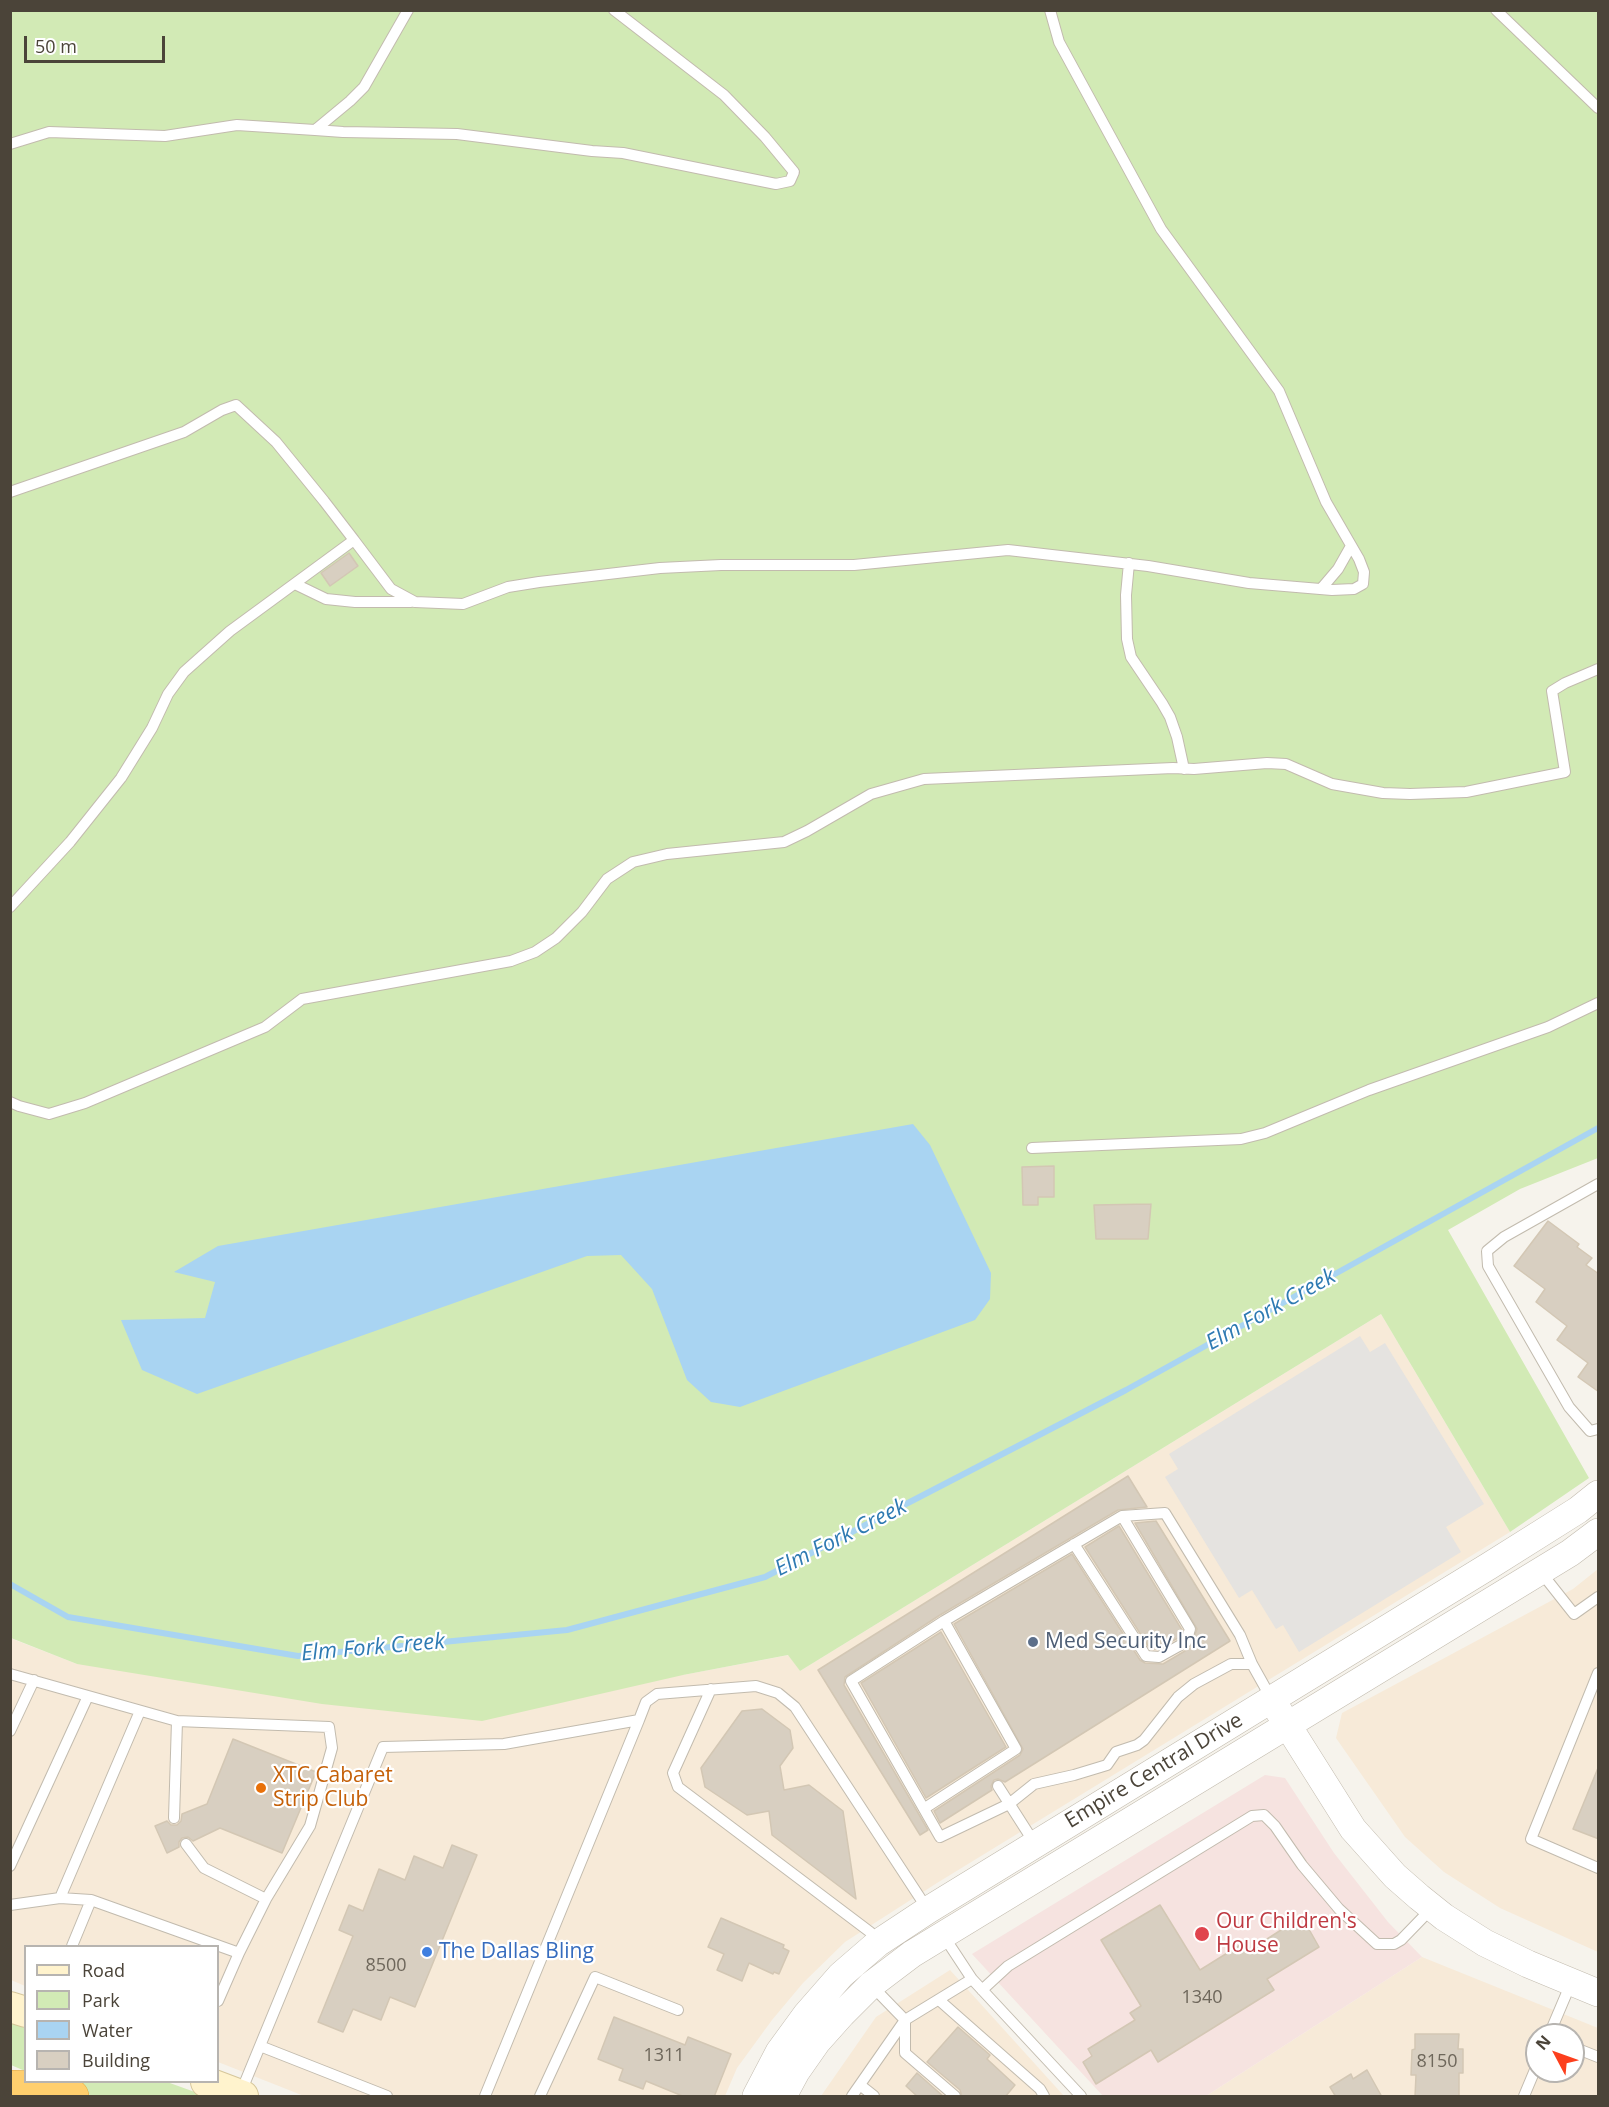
<!DOCTYPE html>
<html>
<head>
<meta charset="utf-8">
<style>
	body { margin:0 }
	#map { position:relative; width:1609px; height:2107px; overflow:hidden; background:#f6f3ec; font-family:"Open Sans",sans-serif }
	canvas { display:block }
	.frame { position:absolute; inset:0; border:12px solid #4b4439; pointer-events:none }
	.legend { position:absolute; left:24px; top:1945px; width:195px; height:138px; box-sizing:border-box; background:#fff; border:2px solid #b7b4b0; margin:0; padding:8px 10px; list-style:none; font-size:18px; color:#4b4439 }
	.legend li { display:flex; align-items:center; gap:12px; height:30px }
	.legend b { width:30px; border:2px solid #b7b4b0 }
	.north { position:absolute; left:1525px; top:2023px; width:60px; height:60px; box-sizing:border-box; background:#fff; border:2px solid #b7b4b0; border-radius:50%; rotate:311deg; font-size:16px; font-weight:700; line-height:24px; text-align:center; color:#4b4439 }
	.north::after { content:''; display:block; margin:auto; width:21px; height:27px; background:#fc3f1d; clip-path:polygon(50% 0,100% 100%,50% 72%,0 100%) }
	.scale { position:absolute; left:24px; top:36px; width:141px; height:27px; box-sizing:border-box; border:3px solid #4b4439; border-top:0; padding-left:8px; font-size:18px; line-height:21px; white-space:nowrap; color:#4b4439; -webkit-text-stroke:4px #fff; paint-order:stroke }
</style>
</head>
<body>
<div id="map">
<canvas width="1609" height="2107"></canvas>
<div class="frame"></div>
<ul class="legend">
<li><b style="height:8px;background:#fff3cd"></b>Road</li>
<li><b style="height:16px;background:#d2eab5"></b>Park</li>
<li><b style="height:16px;background:#a9d4f2"></b>Water</li>
<li><b style="height:16px;background:#d8cfc1"></b>Building</li>
</ul>
<div class="north">N</div>
<div class="scale">50 m</div>
</div>
<script>
const g = document.querySelector('canvas').getContext('2d');
g.lineJoin = 'round';
function fill(path, color) { g.fillStyle = color; g.fill(path, 'evenodd'); }
const poly = rows => new Path2D(rows.map(r => 'M' + r).join(''));
function strokePath(path, color, width, dash) { g.strokeStyle = color; g.lineWidth = width; g.lineCap = dash ? 'butt' : 'round'; g.setLineDash(dash || []); g.stroke(path); }
function drawText(font, color, halo, rows, align = 'center') {
  g.font = font + ' "Open Sans",sans-serif'; g.lineWidth = 4.5; g.setLineDash([]); g.textBaseline = 'middle'; g.strokeStyle = halo; g.fillStyle = color; for (const [text, x, y, turn = 0] of rows) {
    g.save(); g.translate(x, y); g.rotate((+turn || 0) * Math.PI / 180); g.textAlign = isNaN(turn) ? turn : align; if (halo) g.strokeText(text, 0, 0); g.fillText(text, 0, 0); g.restore();
  }
}
fill(poly([
	[1381,1314,1510,1532,937,1883,845,1942,803,1983,772,2020,737,2068,725,2096,304,2096,218,2062,218,1946,26,1946,25,1986,11,1980,10,1638,77,1664,683,1675,789,1655,800,1671],
	[1598,1569,1598,1952,1500,1908,1444,1872,1405,1837,1336,1738,1342,1713,1573,1589],
	[1422,1957,1598,2028,1598,2096,1206,2096],
	[1537,2035,1573,2035,1573,2071,1537,2071],
	[950,1970,1064,2096,821,2096,876,2017]
]), '#f7ead8');
fill(poly([
	[1265,1775,1285,1778,1334,1853,1388,1922,1422,1957,1206,2096,1103,2096,972,1954]
]), '#f6e3e0');
fill(poly([
	[10,11,1598,11,1598,1158,1520,1189,1448,1230,1589,1478,1510,1532,1381,1314,800,1671,788,1655,683,1675,482,1721,322,1704,77,1664,11,1638],
	[10,2022,25,2028,25,2071,11,2065],
	[52,2082,167,2082,206,2096,93,2096]
]), '#d2eab5');
fill(poly([
	[1360,1336,1370,1352,1385,1343,1484,1504,1446,1527,1461,1552,1299,1652,1283,1625,1276,1629,1252,1590,1239,1598,1165,1477,1178,1469,1169,1454]
]), '#e5e3e0');
fill(poly([
	[913,1124,930,1145,991,1273,990,1299,975,1320,740,1407,711,1402,687,1380,652,1289,621,1255,587,1256,197,1394,142,1370,121,1320,205,1318,215,1282,174,1272,218,1246]
]), '#a9d4f2');
strokePath(poly([
	[10,1584,68,1617,298,1656,567,1630,765,1577,1126,1390,1598,1128]
]), '#a9d4f2', 6);
const building = poly([
	[349,553,358,566,330,586,321,573,349,553],
	[1054,1166,1054,1197,1038,1197,1038,1205,1023,1205,1022,1167,1054,1166],
	[1151,1204,1148,1239,1096,1239,1094,1205,1151,1204],
	[1548,1221,1579,1244,1577,1247,1592,1258,1586,1265,1599,1274,1599,1392,1578,1377,1588,1363,1557,1340,1567,1326,1536,1302,1545,1289,1514,1266,1548,1221],
	[1128,1476,1147,1507,1118,1510,940,1615,845,1677,844,1685,928,1830,920,1835,818,1670,1128,1476],
	[1156,1521,1230,1641,1005,1782,998,1779,994,1780,991,1786,992,1790,940,1823,934,1811,1020,1755,1023,1749,954,1624,1072,1554,1140,1660,1145,1663,1163,1664,1190,1648,1197,1629,1135,1523,1156,1521],
	[1119,1526,1182,1630,1180,1637,1157,1649,1150,1649,1085,1547,1119,1526],
	[941,1632,1006,1747,926,1798,861,1683,941,1632],
	[762,1709,790,1730,793,1748,780,1766,784,1790,809,1785,843,1811,856,1899,772,1835,769,1811,747,1815,705,1787,701,1768,742,1711,762,1709],
	[233,1739,316,1772,282,1853,220,1828,193,1841,188,1837,182,1838,179,1842,179,1847,167,1853,155,1826,167,1821,171,1825,177,1825,181,1821,182,1814,207,1804,233,1739],
	[1598,1768,1599,1768,1599,1839,1573,1829,1598,1768],
	[452,1845,477,1855,415,2007,390,1997,381,2020,353,2009,343,2032,318,2022,353,1936,339,1930,349,1905,363,1911,379,1869,405,1880,414,1856,443,1868,452,1845],
	[1160,1905,1200,1970,1245,1942,1250,1950,1295,1921,1300,1928,1306,1924,1319,1947,1267,1979,1274,1990,1158,2062,1151,2050,1096,2084,1083,2062,1092,2056,1088,2049,1135,2020,1130,2013,1141,2006,1101,1940,1160,1905],
	[721,1918,784,1945,783,1948,789,1951,779,1974,774,1972,773,1974,749,1963,742,1981,717,1970,724,1954,708,1947,721,1918],
	[614,2017,685,2045,688,2037,731,2054,714,2097,685,2097,646,2081,643,2089,619,2080,623,2069,598,2059,614,2017],
	[958,2027,990,2055,987,2059,1015,2085,1005,2097,962,2097,960,2090,927,2062,958,2027],
	[1415,2034,1459,2034,1458,2049,1463,2049,1463,2073,1459,2073,1459,2097,1415,2097,1416,2075,1411,2075,1412,2050,1415,2049,1415,2034],
	[1367,2070,1382,2097,1336,2097,1330,2087,1351,2074,1353,2079,1367,2070],
	[917,2073,944,2097,918,2097,906,2086,917,2073]
]);
fill(building, '#d8cfc1');
strokePath(building, '#d3c7b4', 1.5);
const service = poly([
	[1496,10,1598,108],
	[315,130,343,132,457,134,592,151,623,153,776,184,790,181,794,172,765,137,724,95,614,10],
	[10,144,49,132,165,136,237,125,315,130,350,101,364,87,408,10],
	[10,492,184,432,222,410,236,405,276,442,324,501,354,540,230,631,184,672,168,694,152,728,121,778,70,842,10,907],
	[354,540,391,589,415,602,463,604,508,587,539,582,660,568,721,565,854,565,1008,550,1148,566,1249,583,1332,590,1354,589,1363,584,1364,572,1359,559,1326,502,1279,391,1161,229,1059,42,1050,10],
	[1129,563,1126,595,1127,639,1131,657,1162,703,1170,717,1177,737,1184,769],
	[295,584,326,599,355,602,411,602],
	[1321,589,1338,569,1351,546],
	[10,1102,19,1106,49,1114,85,1103,265,1027,302,999,511,961,535,952,556,938,582,912,607,879,633,862,667,854,784,842,807,831,871,794,924,779,1173,768,1194,769,1267,763,1286,764,1332,784,1383,793,1410,794,1466,792,1565,772,1552,691,1565,683,1598,669],
	[1032,1148,1241,1139,1265,1133,1369,1090,1548,1027,1598,1003],
	[1598,1184,1504,1237,1487,1251,1488,1266,1569,1407,1590,1431,1598,1429],
	[1074,1544,1146,1656,1159,1657,1186,1642,1190,1629,1122,1516],
	[1540,1571,1574,1614,1598,1597],
	[1252,1664,1231,1664,1194,1684,1178,1697,1144,1740,1137,1745,1116,1752,1107,1765,1074,1775,1034,1784,1009,1804,940,1837,851,1681,944,1621,1122,1516,1165,1513,1240,1635,1252,1664,1271,1698],
	[1598,1673,1531,1839,1598,1868],
	[10,1674,177,1721,329,1727,332,1748,310,1826,266,1899,239,1953,218,2001],
	[711,1689,673,1773,678,1787,870,1932,878,1943],
	[639,1720,646,1702,657,1694,756,1686,778,1693,795,1707,928,1910],
	[10,1731,34,1680],
	[998,1786,1035,1844],
	[925,1808,1016,1749,944,1621],
	[174,1818,177,1721],
	[186,1844,204,1868,266,1899],
	[10,1866,88,1696],
	[60,1898,91,1900,239,1953],
	[10,1905,60,1898,140,1711],
	[943,1935,972,1979,1081,2096],
	[72,1946,91,1900],
	[872,1986,905,2020,905,2053,955,2096],
	[982,1990,1008,1966,1252,1816,1264,1815,1275,1826,1302,1865,1339,1909,1377,1944,1394,1944,1401,1940,1432,1908],
	[939,2000,1040,2089,1044,2096],
	[1549,2035,1571,1983],
	[260,2046,387,2096],
	[1573,2047,1598,2057],
	[860,2085,874,2096],
	[241,2092,383,1747,504,1744,639,1720,485,2096],
	[540,2096,595,1977,678,2010],
	[852,2096,905,2020,972,1979],
	[1524,2096,1537,2065]
]);
const tertiary = poly([
	[1278,1710,1353,1829,1395,1876,1419,1897,1444,1917,1485,1943,1528,1964,1598,1993],
	[756,2096,779,2052,806,2015,841,1975,878,1943,928,1910,1489,1566,1578,1510,1598,1494],
	[783,2096,796,2072,817,2042,842,2014,871,1985,912,1954,1570,1553,1598,1532]
]);
const secondary = poly([
	[10,2007,26,2012],
	[206,2082,243,2096]
]);
const motorway = poly([
	[10,2087,48,2088,72,2096]
]);
strokePath(service, '#c2bbae', 12);
strokePath(tertiary, '#c2bbae', 28);
strokePath(secondary, '#d6c79b', 32);
strokePath(motorway, '#e0a43c', 34);
strokePath(service, '#fff', 10);
strokePath(tertiary, '#fff', 27);
strokePath(secondary, '#fff3cd', 30);
strokePath(motorway, '#ffcf6e', 33);
for (const [x, y, r, color] of [
	[1033,1642,6,"#5c6f8a"],
	[261,1788,6,"#e8710a"],
	[1202,1934,8,"#e0444e"],
	[427,1952,6,"#3f7fe0"]
]) { const dot = new Path2D(); dot.arc(x, y, r, 0, 2 * Math.PI); g.fillStyle = color; g.fill(dot); strokePath(dot, '#fff', 2); }
drawText('18px', '#6e675b', null, [
	["8500",386,1966],
	["1340",1202,1998],
	["1311",664,2056],
	["8150",1437,2062]
]);
drawText('21px', '#4e5e75', '#fff', [
	["Med Security Inc",1045,1642]
], 'left');
drawText('21px', '#4b4439', '#fff', [
	["Empire Central Drive",1154,1771,-31]
]);
drawText('21px', '#c56008', '#fff', [
	["XTC Cabaret",273,1776],
	["Strip Club",273,1800]
], 'left');
drawText('21px', '#be3a42', '#fff', [
	["Our Children's",1216,1922],
	["House",1216,1946]
], 'left');
drawText('21px', '#366cbe', '#fff', [
	["The Dallas Bling",439,1952]
], 'left');
drawText('italic 22px', '#2e7ab2', '#fff', [
	["Elm Fork Creek",1271,1310,-29],
	["Elm Fork Creek",841,1538,-27],
	["Elm Fork Creek",373,1648,-5]
]);
</script>
</body>
</html>
